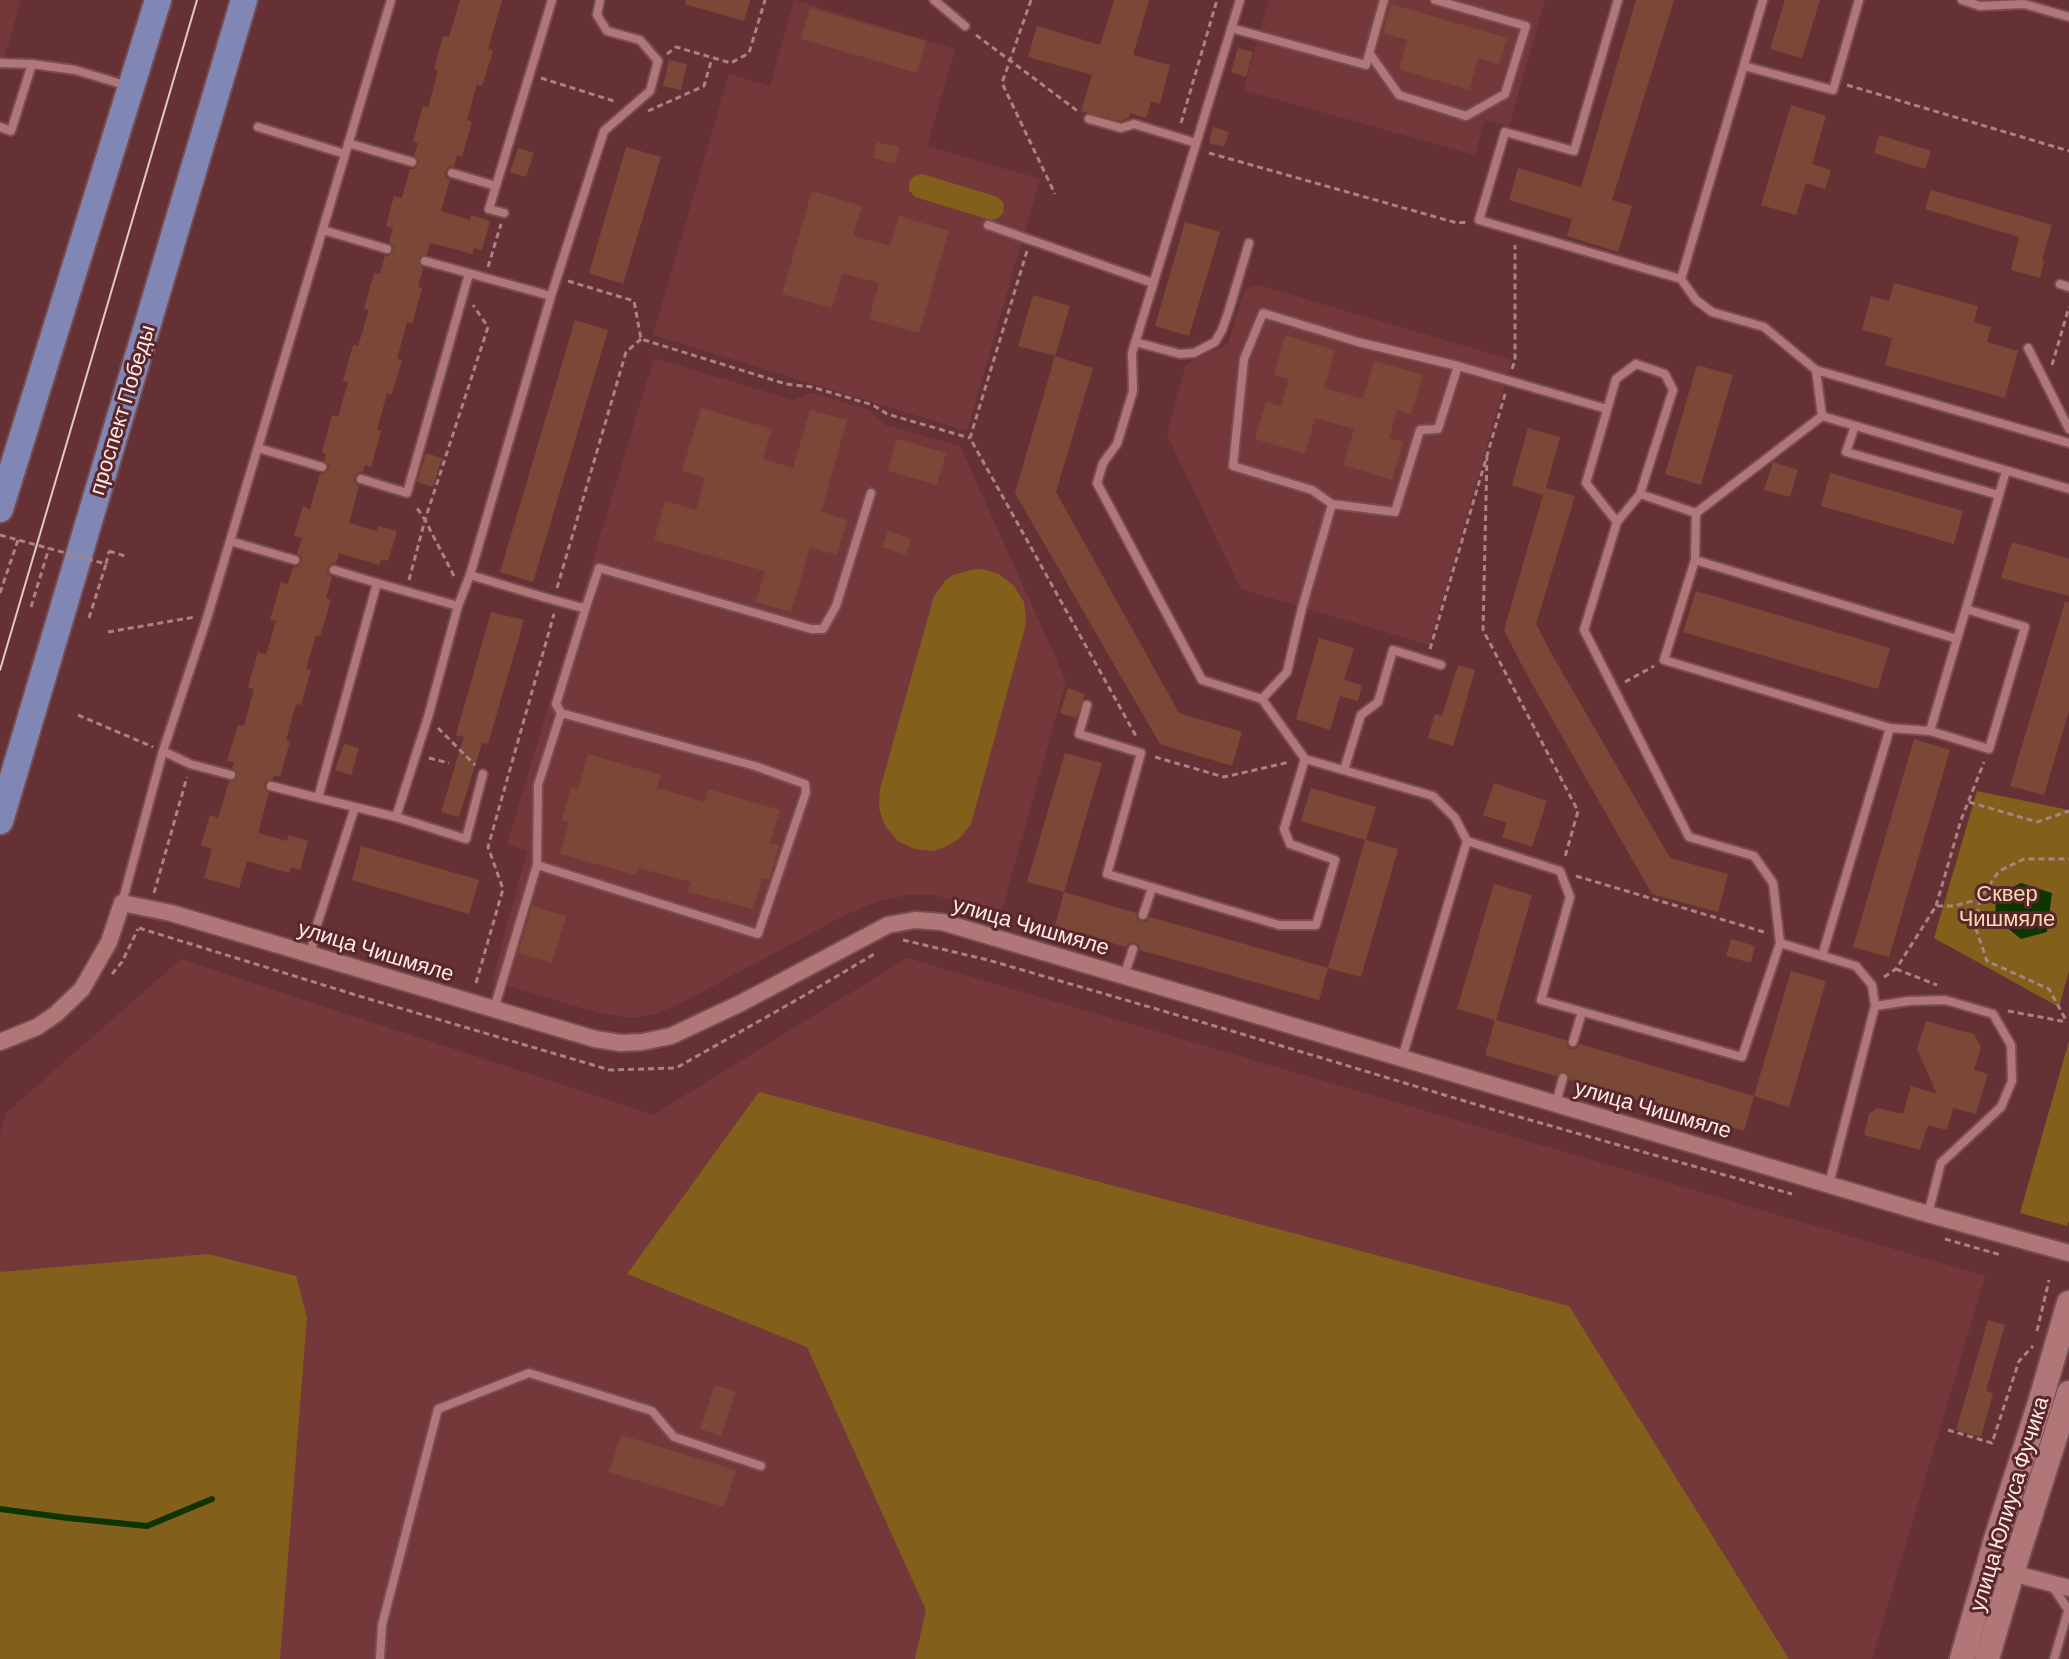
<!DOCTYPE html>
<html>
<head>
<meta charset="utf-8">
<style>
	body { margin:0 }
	canvas { display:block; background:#653134 }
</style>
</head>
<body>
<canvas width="2069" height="1659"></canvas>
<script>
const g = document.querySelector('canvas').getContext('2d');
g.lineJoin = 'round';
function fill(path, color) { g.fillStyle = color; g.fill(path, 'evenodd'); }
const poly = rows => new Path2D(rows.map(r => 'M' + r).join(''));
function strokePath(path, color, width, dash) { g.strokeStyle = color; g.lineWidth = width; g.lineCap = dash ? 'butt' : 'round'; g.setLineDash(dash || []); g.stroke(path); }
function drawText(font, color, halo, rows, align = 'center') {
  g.font = font + ' Barlow,sans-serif'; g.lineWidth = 6; g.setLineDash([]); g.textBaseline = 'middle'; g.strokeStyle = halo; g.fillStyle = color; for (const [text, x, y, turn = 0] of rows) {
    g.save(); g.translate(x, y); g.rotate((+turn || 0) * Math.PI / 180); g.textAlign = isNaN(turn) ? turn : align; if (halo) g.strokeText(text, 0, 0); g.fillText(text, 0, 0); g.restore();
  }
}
fill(poly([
	[0,0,21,0,0,74],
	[794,0,955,49,927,146,1040,179,967,431,653,335,729,74,770,86],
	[1269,0,1545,0,1509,126,1485,120,1475,155,1243,90],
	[1258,285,1512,360,1429,645,1241,589,1167,435,1186,364,1228,344,1245,289],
	[654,358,793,400,812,393,869,410,885,425,960,446,1066,681,1001,913,934,895,908,895,879,901,849,913,683,1002,655,1014,631,1018,599,1013,492,981,527,851,507,844],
	[907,958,1985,1276,1872,1659,0,1659,0,1134,6,1113,181,959,653,1115]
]), '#74383b');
fill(poly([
	[922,174,998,197,1004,204,1003,213,998,218,991,220,915,197,909,190,909,183,913,177],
	[981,569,999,574,1014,586,1024,602,1026,621,1024,631,971,824,959,839,943,848,933,851,915,849,898,841,885,826,879,808,880,789,934,596,945,581,953,575,971,570],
	[1977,791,2069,810,2069,971,2059,1007,1934,938],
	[2069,1041,2069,1221,2067,1226,2020,1213],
	[759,1092,1569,1306,1789,1659,915,1659,926,1610,807,1347,627,1274],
	[208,1254,296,1276,307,1317,280,1659,0,1659,0,1272]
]), '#835f1c');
fill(poly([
	[2021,883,2052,893,2047,932,2021,939,1995,918,1996,895]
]), '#0e3500');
strokePath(poly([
	[0,1509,68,1518,147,1526,212,1499]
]), '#0e3500', 6);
fill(poly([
	[460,0,502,0,488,49,493,51,488,67,482,86,477,84,467,120,472,122,462,157,457,155,454,166,448,167,445,172,446,177,450,180,441,211,470,220,471,215,490,221,482,250,474,248,472,254,430,243,427,254,423,255,419,258,419,263,423,268,418,287,422,288,412,324,407,322,397,359,402,360,392,394,387,393,377,430,381,431,371,467,365,465,363,472,359,472,355,476,354,481,359,486,349,523,377,531,378,526,397,531,388,561,381,559,379,565,339,553,336,563,332,563,328,567,327,572,332,577,326,598,331,600,320,636,316,635,306,669,311,670,301,705,296,704,286,740,290,741,280,777,274,775,273,779,268,780,264,784,265,789,269,793,258,833,287,841,289,835,308,841,300,870,291,867,289,873,247,861,239,888,204,878,212,849,201,845,210,815,218,818,229,782,234,781,237,778,237,772,232,768,234,762,227,761,238,725,244,726,254,689,248,687,258,652,266,655,276,621,270,620,281,582,288,584,293,567,297,567,301,563,302,558,297,553,302,538,294,536,303,506,310,509,320,474,324,474,328,470,329,465,324,460,326,454,322,452,332,415,338,417,348,382,343,381,353,345,358,346,369,310,364,309,374,273,380,274,385,256,389,256,393,252,394,247,389,242,393,228,386,226,394,196,402,198,410,169,414,169,418,165,419,160,414,155,418,143,413,142,423,106,428,108,438,71,434,69,443,36,449,37],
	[686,0,750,0,744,21,685,4],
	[1114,0,1149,0,1133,55,1170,65,1160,104,1151,101,1146,118,1130,113,1129,118,1121,121,1081,111,1092,75,1028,57,1037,26,1100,45],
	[1636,0,1674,0,1612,200,1632,206,1618,252,1567,236,1572,219,1509,200,1518,168,1581,187],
	[1785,0,1820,0,1802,58,1770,49],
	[1391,4,1507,38,1499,64,1478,58,1469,90,1399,69,1407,40,1383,33],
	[810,8,926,41,917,73,801,39],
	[1238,48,1253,52,1246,77,1231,72],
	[669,60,687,64,681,90,663,86],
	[1791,105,1826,116,1812,164,1831,170,1825,189,1806,183,1796,215,1761,205],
	[1213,127,1229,132,1224,147,1209,143],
	[1879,135,1931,151,1925,169,1874,153],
	[877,142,899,147,895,164,873,158],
	[626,147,661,157,623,284,589,273],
	[518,148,534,153,526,177,510,172],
	[1931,190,2052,225,2042,260,2044,261,2040,278,2011,270,2019,237,1925,209],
	[812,191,862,206,853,236,890,246,899,216,949,231,919,333,869,319,879,283,842,273,832,308,782,294],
	[1185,222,1220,232,1189,336,1155,326],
	[1894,283,1978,306,1974,322,1991,327,1987,342,2018,351,2005,398,1885,365,1892,338,1862,330,1871,296,1889,301],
	[1033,295,1070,306,1055,356,1018,346],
	[575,320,608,330,533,582,500,572],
	[1285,335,1335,350,1324,388,1363,399,1374,361,1423,375,1411,415,1397,410,1389,438,1403,442,1392,480,1343,465,1354,429,1315,418,1305,454,1255,439,1266,402,1281,406,1289,379,1274,375],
	[1055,356,1093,368,1056,492,1179,713,1242,732,1232,766,1160,744,1015,493],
	[1697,365,1733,375,1701,485,1665,474],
	[701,408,772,429,763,459,793,468,810,410,847,420,821,512,847,520,837,555,810,547,791,612,756,602,765,571,654,540,665,501,696,510,705,478,682,471],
	[1528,428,1560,437,1546,488,1575,496,1536,624,1551,653,1670,858,1728,874,1718,912,1652,894,1526,673,1504,630,1543,495,1512,485],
	[897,439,946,453,937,485,888,471],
	[426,453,442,458,433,487,417,482],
	[1773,462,1798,470,1790,497,1764,490],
	[1830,473,1963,511,1954,544,1821,506],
	[888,531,911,539,906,555,882,547],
	[2012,542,2069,559,2069,596,2001,578],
	[1696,591,1890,648,1878,689,1683,632],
	[2065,602,2069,602,2069,711,2044,795,2010,786],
	[491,612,524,620,488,744,482,743,459,817,441,812,464,737,456,735],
	[1319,638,1354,648,1344,680,1362,685,1358,701,1340,696,1330,730,1296,719],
	[1458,665,1475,670,1453,746,1428,738,1435,714,1442,716],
	[1068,688,1085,694,1076,718,1060,713],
	[1914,739,1950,750,1889,957,1853,947],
	[344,744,359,748,351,775,335,770],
	[1065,753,1102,763,1064,892,1027,882],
	[588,754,661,775,657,788,705,802,708,789,780,810,770,843,779,845,769,880,762,878,753,909,688,892,691,882,638,868,636,875,560,854,569,823,562,820,571,787,578,789],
	[1494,783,1547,801,1532,847,1502,837,1507,823,1483,815],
	[1311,788,1376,807,1366,840,1398,849,1361,977,1328,968,1365,840,1301,821],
	[361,846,479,880,469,914,352,880],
	[1494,884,1532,895,1496,1020,1566,1040,1567,1046,1572,1049,1577,1048,1580,1044,1754,1096,1744,1131,1570,1080,1569,1076,1566,1072,1561,1072,1556,1076,1485,1055,1495,1020,1457,1009],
	[1064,892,1136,913,1137,919,1142,922,1147,921,1150,917,1328,968,1319,1000,1140,950,1139,945,1134,942,1129,943,1126,947,1055,926],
	[532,906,566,916,552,963,518,953],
	[1731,939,1755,946,1751,963,1726,956],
	[1791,971,1826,981,1789,1107,1754,1096],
	[1926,1021,1974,1034,1981,1047,1974,1070,1988,1074,1976,1114,1953,1108,1947,1130,1928,1125,1920,1150,1864,1135,1869,1114,1877,1108,1903,1114,1911,1086,1937,1094,1917,1049],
	[1988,1320,2005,1325,1986,1391,1993,1393,1981,1437,1956,1430],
	[715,1385,736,1392,721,1436,700,1429],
	[621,1435,736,1470,724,1507,609,1472]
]), '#7b4838');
const service = poly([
	[934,0,965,26],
	[1240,0,1132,353,1133,391,1117,444,1103,463,1097,483,1202,680,1262,699,1305,759],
	[1618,0,1574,151,1505,132,1479,220,1681,279,1763,0],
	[1962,0,1980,6,2024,4,2069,17],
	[1231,28,1366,65,1384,0],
	[1370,54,1399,95,1466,116,1505,94,1526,26,1435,0],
	[0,63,32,64,75,70,128,86],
	[1744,66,1833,90,1859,0],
	[1089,119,1121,128,1134,124,1196,143],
	[0,127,11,131,32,64],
	[258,127,345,154],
	[348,143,412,162],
	[452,173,496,186],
	[504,213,489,209,552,0],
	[988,225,1153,283],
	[323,230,387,249],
	[1681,279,1696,300,1712,312,1764,327,1816,370,1822,416],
	[2060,284,2069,287],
	[551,296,604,131,650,91,658,61,640,40,607,31,597,15,600,0],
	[1135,342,1180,354,1194,353,1215,342,1222,330,1229,310,1249,243],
	[2028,348,2069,429],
	[1636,364,1665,374,1673,390,1640,494,1617,522,1586,483,1616,379,1636,364],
	[1458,366,1438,429,1420,430,1395,512,1332,504,1312,490,1233,466,1244,359,1263,313,1358,342,1458,366,1607,409],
	[1816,370,2069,443],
	[1855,426,1846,452,1999,495],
	[258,448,322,467],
	[361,479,407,493,469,274],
	[1640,494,1696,513,1822,416,2069,489],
	[230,541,295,560],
	[1695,560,1696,513],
	[470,575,543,597,579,607,586,607,599,568,811,629,823,629,836,606,871,493],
	[377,583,458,606],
	[1966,609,2006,471],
	[1262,699,1287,672,1302,608,1332,504],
	[1087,705,1079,734,1141,753,1107,874,1279,925,1316,925,1335,860,1290,844,1284,829,1305,759,1433,796,1455,818,1467,841,1402,1058],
	[1930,731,1989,749,2025,627,1966,609,1957,639],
	[163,751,190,764,231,775],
	[1344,770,1361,715,1378,702,1393,650,1441,665],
	[271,786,318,798],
	[355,807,396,817,428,717,458,606,470,575,551,296,425,261],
	[396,817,466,839,483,774],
	[1467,841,1560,871,1570,897,1541,1000,1742,1057,1780,943,1773,883,1754,856,1689,837,1584,630,1617,522],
	[537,865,538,785,561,713,556,704,586,607],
	[122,903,163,751,208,615,391,0],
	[1143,915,1152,888],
	[1780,943,1856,966,1872,985,1875,1006,1829,1184],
	[311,955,314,934,355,807,318,798,377,583,334,570],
	[1822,956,1890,728,1664,660,1695,560,1957,639,1930,731,1890,728],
	[1124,976,1133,949],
	[1875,1006,1909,1001,1945,1000,1993,1014,2011,1045,2012,1081,2001,1107,1941,1163,1928,1214],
	[494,1009,537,865,758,934,806,792,805,784,755,766,561,713],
	[1573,1042,1582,1012],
	[1556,1103,1563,1078],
	[2053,1587,2069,1611],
	[380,1659,382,1625,438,1409,529,1373,652,1411,674,1437,761,1466],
	[2054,1659,2068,1611]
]);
const minor = poly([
	[0,1042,37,1027,56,1014,82,989,109,942,122,903,171,913,595,1039,621,1043,642,1042,671,1036,741,1003,888,925,915,920,942,922,1928,1214,2069,1253],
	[2012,1573,2069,1588]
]);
const secondary = poly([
	[1962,1659,1996,1539,2039,1406,2069,1303],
	[1987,1659,2012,1573,2069,1393]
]);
const primary = poly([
	[0,509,158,0],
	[0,821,244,0]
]);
strokePath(service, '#774d50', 12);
strokePath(minor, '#774d50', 20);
strokePath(secondary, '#774d50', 28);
strokePath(primary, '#774d50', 30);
strokePath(poly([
	[1031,0,1002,83,1055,194],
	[976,35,1079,112],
	[667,54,676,47,731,63,749,53,765,0],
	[541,78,617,102],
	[1847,85,2069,151],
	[648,111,704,86,712,58],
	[1181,123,1217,0],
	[1209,153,1457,223,1467,222],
	[1027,251,970,438,1136,736],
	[488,267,501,224],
	[568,281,634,301,641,339,786,384,812,387,873,405,887,414,970,438],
	[2052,365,2069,307],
	[1512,369,1515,360,1515,245],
	[1487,455,1483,630,1578,811,1565,857],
	[109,551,128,557],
	[454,576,425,520,488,327,473,305],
	[409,580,425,520,415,505],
	[557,588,626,352,641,339],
	[0,593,18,540],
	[31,607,49,548],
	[89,618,106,564],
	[108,632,195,617],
	[1430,649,1506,391],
	[1625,682,1654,666],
	[78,715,153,747],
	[438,728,475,765],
	[1155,757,1224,777,1290,762],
	[429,758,449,763],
	[1969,802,2037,822,2069,811],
	[1576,876,1764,932],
	[154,893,187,777],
	[1980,899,1975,926,1987,961,2049,989,2067,1022],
	[1936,906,1961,820,1984,762],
	[139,928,359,996,610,1070,676,1068,800,998,876,953],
	[903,940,988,960,1232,1031,1491,1109,1792,1194],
	[1896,969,1937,985],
	[112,974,122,962,138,929],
	[1884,977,1896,969,1936,906,1954,906,1980,899,1999,871,2024,859,2069,859],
	[476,983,503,889,488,847,554,614],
	[2008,1011,2067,1022],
	[1945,1239,2001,1255],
	[2037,1331,2049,1280],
	[1948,1430,1992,1443,2019,1361,2033,1346]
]), '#a98284', 3, [6, 4]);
strokePath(service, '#b17677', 8);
strokePath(minor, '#b17677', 16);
strokePath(secondary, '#b17677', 24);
strokePath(primary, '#8087b5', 26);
strokePath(poly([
	[0,670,197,0]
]), '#e2c8c8', 2);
strokePath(poly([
	[0,535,106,564,109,551]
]), '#a98284', 3, [6, 4]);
drawText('22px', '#fde8e8', '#592729', [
	["проспект Победы",122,410,-73],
	["улица Чишмяле",1031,926,16],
	["улица Чишмяле",376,951,17],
	["улица Чишмяле",1653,1109,16],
	["улица Юлиуса Фучика",2009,1504,-73]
]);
drawText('22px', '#f5dbb4', '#592729', [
	["Сквер",2007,894],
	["Чишмяле",2007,919]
]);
</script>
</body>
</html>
